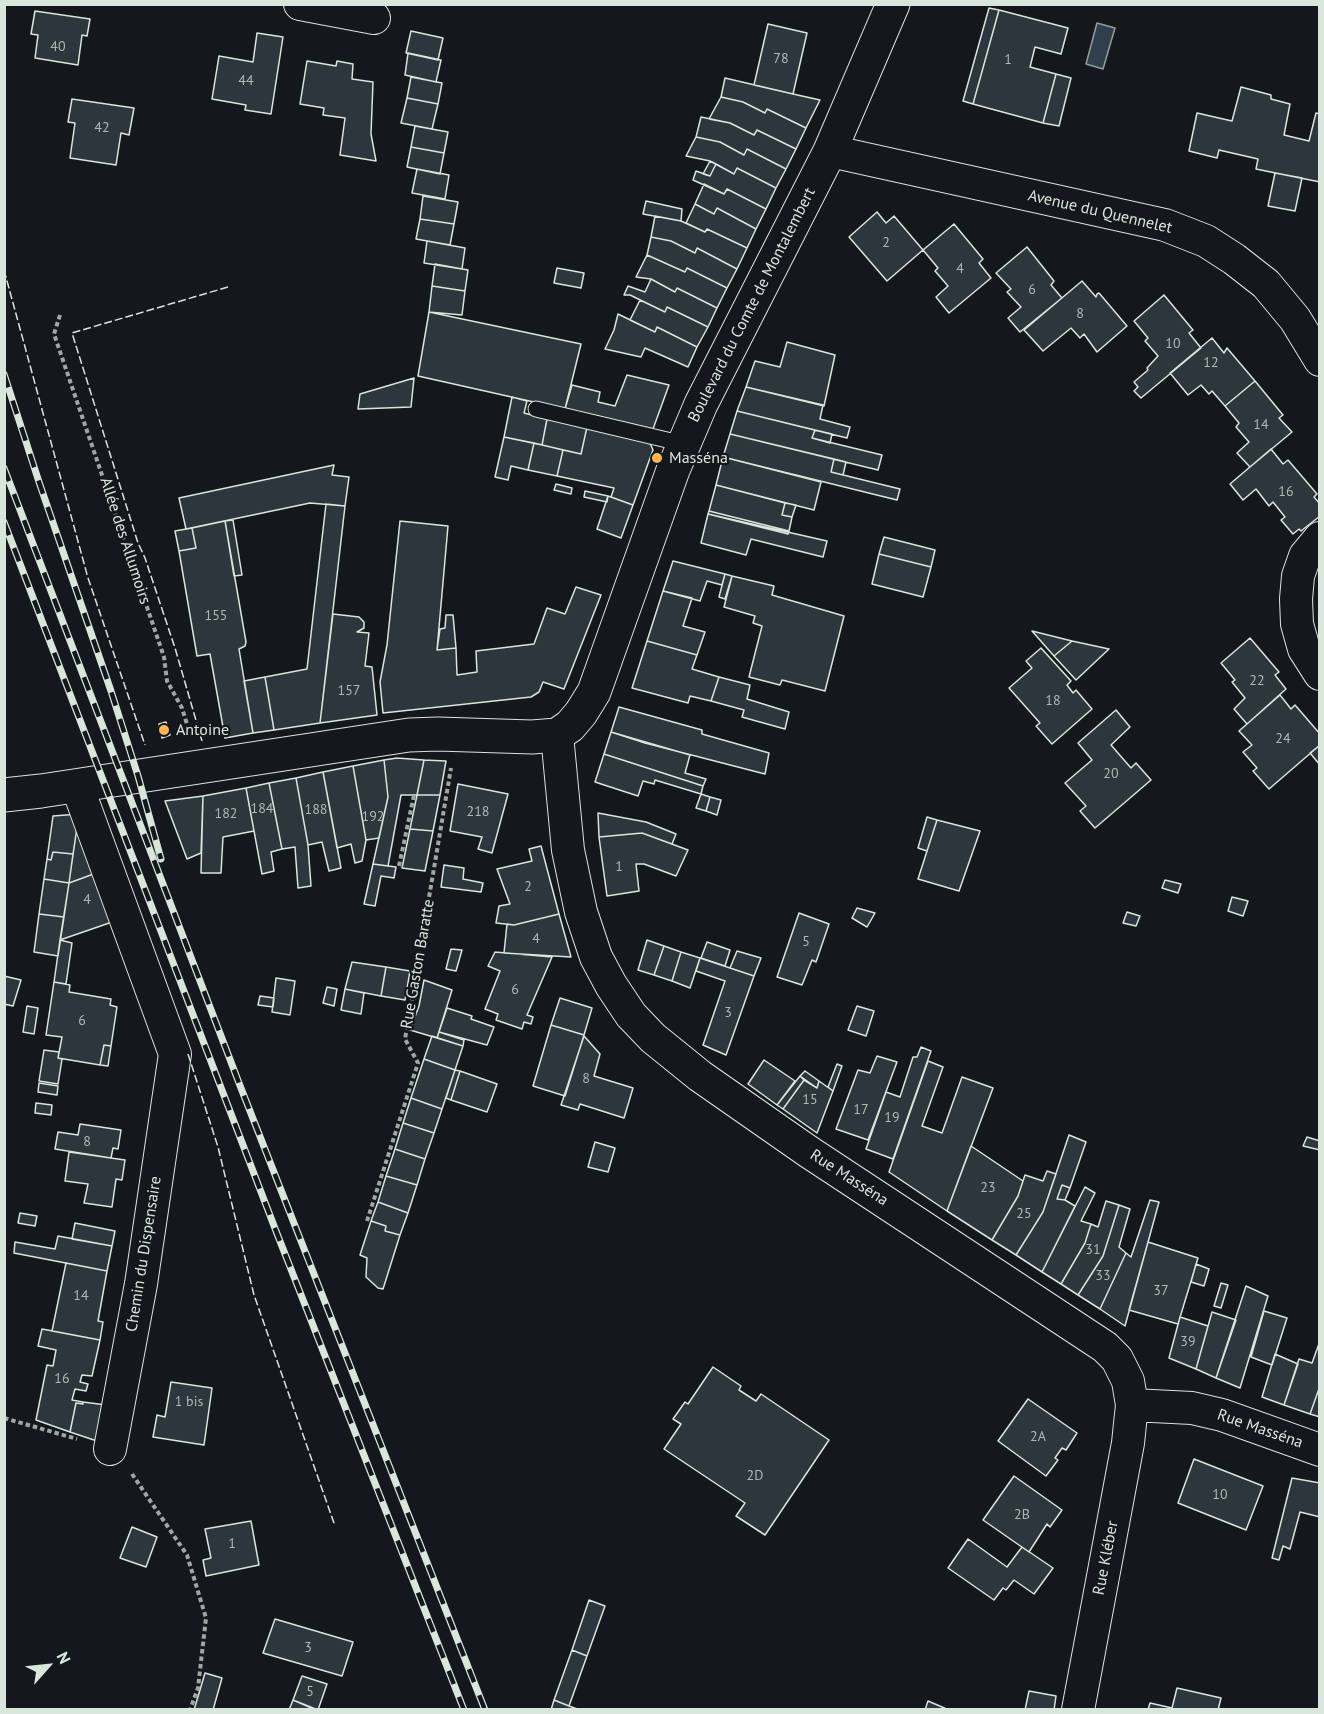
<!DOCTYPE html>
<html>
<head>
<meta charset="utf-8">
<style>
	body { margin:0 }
	#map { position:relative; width:1324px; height:1714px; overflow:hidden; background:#14181c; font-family:"PT Sans",sans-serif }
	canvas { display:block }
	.frame { position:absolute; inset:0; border:6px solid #d8e6dc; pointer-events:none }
	.north { position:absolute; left:18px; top:1636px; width:60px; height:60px; -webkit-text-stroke:4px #14181c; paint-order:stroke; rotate:63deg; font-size:16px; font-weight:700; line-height:24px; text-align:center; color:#d8e6dc }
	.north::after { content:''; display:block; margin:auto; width:21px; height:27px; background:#d8e6dc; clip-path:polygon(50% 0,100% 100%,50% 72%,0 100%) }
</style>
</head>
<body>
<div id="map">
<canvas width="1324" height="1714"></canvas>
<div class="frame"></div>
<div class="north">N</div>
</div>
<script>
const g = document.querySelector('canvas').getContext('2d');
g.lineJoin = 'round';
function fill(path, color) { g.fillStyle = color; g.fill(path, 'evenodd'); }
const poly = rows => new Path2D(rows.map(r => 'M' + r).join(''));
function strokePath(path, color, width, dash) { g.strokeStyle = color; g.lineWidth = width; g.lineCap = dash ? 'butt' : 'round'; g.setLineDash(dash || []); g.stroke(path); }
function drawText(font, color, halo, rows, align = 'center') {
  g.font = font + ' "PT Sans",sans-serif'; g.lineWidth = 4.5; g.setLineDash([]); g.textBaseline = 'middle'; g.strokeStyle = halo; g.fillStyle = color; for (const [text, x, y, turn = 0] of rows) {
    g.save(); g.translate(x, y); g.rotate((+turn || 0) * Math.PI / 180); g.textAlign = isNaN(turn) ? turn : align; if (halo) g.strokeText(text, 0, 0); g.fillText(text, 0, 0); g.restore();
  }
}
const water = poly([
	[1097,23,1115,28,1103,69,1086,64,1097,23]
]);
fill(water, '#2f3f4d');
strokePath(water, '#939e99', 1.5);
const building = poly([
	[989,8,999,10,973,104,963,101,989,8],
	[999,10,1068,28,1061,54,1035,47,1030,67,1056,74,1043,123,973,104,999,10],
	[35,11,90,19,87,36,82,35,78,65,35,58,38,35,31,34,35,11],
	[768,24,807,33,793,94,754,85,768,24],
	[411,31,443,38,438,60,406,53,411,31],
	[257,33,283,37,271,114,245,110,246,105,212,99,219,56,253,62,257,33],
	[408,53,441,60,436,82,405,75,408,53],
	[307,61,336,66,337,61,353,64,352,79,373,82,371,134,376,161,340,155,345,118,323,115,324,108,300,104,307,61],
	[1056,74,1071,78,1059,126,1043,123,1056,74],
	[411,77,442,83,438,104,407,98,411,77],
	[725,78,793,94,820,100,806,128,767,109,765,113,743,102,721,97,725,78],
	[1241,87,1271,95,1271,99,1290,104,1284,135,1309,141,1316,113,1320,114,1320,182,1256,169,1258,159,1219,150,1217,158,1189,151,1197,113,1232,121,1241,87],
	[721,97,743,102,765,113,767,109,806,128,796,149,757,130,754,135,730,123,709,119,721,97],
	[407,98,438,104,432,129,401,123,407,98],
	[72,99,134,108,129,135,121,133,116,165,70,158,75,123,68,122,72,99],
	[701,117,730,123,754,135,757,130,796,149,786,169,747,149,744,155,720,142,696,137,701,117],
	[415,126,448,132,444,153,411,147,415,126],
	[696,137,720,142,744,155,747,149,786,169,776,188,737,168,734,174,710,161,686,156,696,137],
	[411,147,444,153,440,174,407,167,411,147],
	[710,161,716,164,710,176,703,174,710,161],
	[716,164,734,174,737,168,776,188,766,209,727,189,724,194,693,180,696,171,710,176,716,164],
	[417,169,449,175,445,199,412,193,417,169],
	[1275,173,1302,178,1295,211,1268,206,1275,173],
	[704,184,724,194,727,189,766,209,756,229,717,208,714,214,695,204,704,184],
	[423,196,458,202,454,224,420,219,423,196],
	[646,201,682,209,681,221,643,214,646,201],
	[695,204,714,214,717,208,756,229,747,248,707,229,705,232,686,223,695,204],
	[877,212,886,223,894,216,923,250,887,281,849,237,877,212],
	[655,216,681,221,705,232,707,229,747,248,737,269,697,248,695,253,671,241,651,237,655,216],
	[420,219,454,224,450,245,416,239,420,219],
	[954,224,983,259,979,263,991,278,949,313,936,297,948,286,935,271,938,268,923,250,954,224],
	[651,237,671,241,695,253,697,248,737,269,727,288,687,268,685,272,647,255,651,237],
	[427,241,465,248,462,269,424,263,427,241],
	[1027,247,1054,281,1051,285,1062,298,1020,332,1008,318,1021,307,1007,292,1011,289,996,273,1027,247],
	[647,255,685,272,687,268,727,288,717,308,677,288,675,292,651,279,636,277,647,255],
	[435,264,468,270,465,291,432,286,435,264],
	[557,268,584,273,581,288,554,283,557,268],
	[651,279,675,292,677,288,717,308,708,327,667,307,665,312,630,295,624,295,628,286,645,292,651,279],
	[1082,281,1096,297,1097,294,1099,293,1127,326,1097,352,1084,334,1080,338,1071,328,1043,351,1024,330,1082,281],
	[432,286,465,291,462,315,429,312,432,286],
	[1164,295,1193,330,1189,333,1201,348,1141,398,1134,391,1138,387,1134,382,1148,370,1147,368,1158,356,1145,341,1148,338,1134,321,1164,295],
	[640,300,665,312,667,307,708,327,697,347,657,327,655,332,630,320,640,300],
	[429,312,581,344,565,409,418,376,429,312],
	[618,314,655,332,657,327,697,347,688,367,645,348,641,357,605,349,614,330,618,314],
	[1212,338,1224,353,1227,348,1255,381,1225,406,1212,391,1209,394,1201,385,1188,395,1170,373,1212,338],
	[787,342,835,355,824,406,746,387,755,361,780,367,787,342],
	[627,375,669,385,653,429,565,409,572,385,600,392,598,402,615,406,627,375],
	[414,378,411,407,358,409,360,394,414,378],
	[1255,381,1283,415,1279,418,1292,432,1250,467,1237,453,1249,442,1236,427,1239,423,1225,406,1255,381],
	[746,387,823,405,820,419,850,427,847,438,737,411,746,387],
	[512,397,527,401,524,413,547,419,542,445,504,437,512,397],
	[737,411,815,430,812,438,882,455,878,470,730,434,737,411],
	[547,419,587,427,581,454,542,445,547,419],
	[587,427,649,441,653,450,633,505,611,497,614,488,557,476,563,450,581,454,587,427],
	[815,430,832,434,830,443,812,438,815,430],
	[730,434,834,459,831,472,900,489,897,500,723,457,730,434],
	[504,437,534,443,528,470,511,466,508,480,495,477,504,437],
	[534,443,563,450,557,476,528,470,534,443],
	[1271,449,1283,464,1288,460,1317,494,1314,497,1320,504,1320,516,1301,531,1299,529,1293,534,1281,520,1285,517,1273,502,1269,506,1256,489,1243,500,1230,484,1271,449],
	[723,457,821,482,814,510,716,485,723,457],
	[834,459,846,462,843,475,831,472,834,459],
	[334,465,332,475,349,477,345,506,310,503,186,529,179,498,334,465],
	[556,484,572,488,571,494,554,490,556,484],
	[716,485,785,503,782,515,792,517,789,531,709,511,716,485],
	[585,491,608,496,607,502,584,497,585,491],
	[608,496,633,505,621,538,597,529,608,496],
	[785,503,796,505,792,517,782,515,785,503],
	[326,504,345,506,320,723,274,730,265,677,307,669,326,504],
	[709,511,789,531,788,534,708,514,709,511],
	[708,514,827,541,823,557,751,539,746,555,701,543,708,514],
	[233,520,242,575,234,576,225,521,233,520],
	[225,521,246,642,245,646,239,649,253,733,225,738,210,654,197,656,179,551,196,548,192,528,225,521],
	[400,521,448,526,437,650,456,648,457,675,477,672,476,651,534,644,547,608,565,614,576,587,601,595,564,689,543,682,539,692,531,697,383,713,380,682,387,645,400,521],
	[192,528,196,548,179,551,175,531,192,528],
	[884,537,935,550,931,567,879,554,884,537],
	[879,554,931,567,923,597,872,584,879,554],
	[673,561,725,574,722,585,707,581,700,601,663,591,673,561],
	[725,574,732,576,725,599,719,597,725,574],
	[732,576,774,586,772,595,844,616,825,691,782,680,780,685,749,677,762,626,753,623,755,616,724,607,732,576],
	[663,591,692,598,683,626,705,632,697,655,647,641,663,591],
	[333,614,359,617,364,622,364,628,357,632,369,633,365,666,372,667,377,715,320,723,333,614],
	[446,615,453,615,456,648,437,650,440,629,445,628,446,615],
	[1032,631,1072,641,1054,656,1032,631],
	[1250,638,1279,672,1275,675,1286,689,1247,724,1234,709,1245,698,1232,682,1235,680,1221,663,1250,638],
	[647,641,697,655,692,669,719,677,711,701,690,696,688,703,632,688,647,641],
	[1072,641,1109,649,1076,680,1054,656,1072,641],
	[1041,648,1071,681,1067,685,1073,693,1076,690,1092,709,1052,744,1036,726,1040,723,1009,688,1032,668,1026,661,1041,648],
	[265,677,274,730,253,733,244,681,265,677],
	[719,677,750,685,747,699,789,712,785,729,742,717,744,710,711,701,719,677],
	[1280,695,1291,709,1295,705,1320,734,1320,745,1269,789,1253,771,1257,768,1243,752,1252,745,1239,731,1280,695],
	[619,707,702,730,702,734,769,753,765,774,645,743,611,732,619,707],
	[1116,710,1130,727,1111,745,1131,768,1136,763,1151,780,1095,828,1080,811,1086,806,1065,783,1092,760,1078,743,1116,710],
	[166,722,170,735,162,738,159,724,166,722],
	[611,732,690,755,685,773,706,779,703,786,604,754,611,732],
	[1320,745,1320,765,1310,753,1320,745],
	[604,754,703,786,701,794,655,780,654,784,643,781,638,796,595,782,604,754],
	[397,758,424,760,417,795,401,795,388,866,373,864,388,797,384,760,397,758],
	[384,760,388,797,379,838,366,840,353,766,384,760],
	[424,760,446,761,440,795,417,795,424,760],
	[353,766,366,840,362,861,355,863,351,844,337,848,323,772,353,766],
	[323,772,341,868,329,871,322,842,308,845,296,778,323,772],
	[296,778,308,845,311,886,298,888,295,847,282,849,269,783,296,778],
	[269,783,282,849,271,852,274,871,262,874,246,788,269,783],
	[458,784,508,794,492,853,478,849,482,837,450,831,458,784],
	[246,788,254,831,223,837,221,873,201,873,203,796,246,788],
	[701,794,710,797,706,811,696,808,701,794],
	[417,795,440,795,433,831,410,829,417,795],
	[203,796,201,853,187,859,165,801,203,796],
	[710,797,721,800,717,815,706,811,710,797],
	[598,813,646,822,676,834,672,844,642,833,599,837,598,813],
	[79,814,73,854,53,852,51,860,47,859,53,816,79,814],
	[927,817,937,820,927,851,918,848,927,817],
	[937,820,980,831,959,891,918,879,937,820],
	[77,827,99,872,69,883,77,827],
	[410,829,433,831,425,871,402,868,410,829],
	[642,833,688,850,676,876,644,864,636,864,639,891,607,896,599,837,642,833],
	[541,846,559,914,514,925,496,923,499,906,510,904,497,869,532,861,529,849,541,846],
	[53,852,73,854,69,883,44,879,47,859,51,860,53,852],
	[373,864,396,867,394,878,381,876,375,906,364,904,373,864],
	[444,865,464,868,463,879,483,883,481,892,441,887,444,865],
	[99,872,115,921,60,940,69,883,99,872],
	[44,879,69,883,64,917,39,914,44,879],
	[1165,880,1181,884,1178,893,1162,888,1165,880],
	[1232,897,1248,901,1243,916,1228,911,1232,897],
	[857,908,875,913,867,927,852,918,857,908],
	[1127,912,1140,916,1136,926,1123,923,1127,912],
	[799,913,829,924,816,962,812,960,802,985,777,977,799,913],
	[39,914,64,917,58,956,34,952,39,914],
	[559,914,571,957,504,953,507,924,514,925,559,914],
	[60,940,72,943,66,984,54,982,60,940],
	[647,940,664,946,654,975,638,970,647,940],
	[707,942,730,950,725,966,701,958,707,942],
	[664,946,681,952,672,981,654,975,664,946],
	[451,949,462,950,456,971,446,969,451,949],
	[737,951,761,958,754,976,730,968,737,951],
	[495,952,552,957,527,1015,533,1017,531,1024,524,1022,522,1029,496,1020,498,1014,485,1009,500,971,488,966,495,952],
	[681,952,700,958,690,988,672,981,681,952],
	[700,958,754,976,726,1055,703,1045,725,981,696,971,700,958],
	[352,962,386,967,381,996,345,989,352,962],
	[386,967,410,971,405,1000,381,996,386,967],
	[4,976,21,980,13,1006,4,1004,4,976],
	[276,978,295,981,290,1015,272,1012,276,978],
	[424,980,452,990,437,1038,410,1030,419,1006,424,980],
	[54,982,70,985,69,992,111,999,110,1005,117,1007,111,1046,104,1045,100,1065,58,1058,62,1037,46,1035,54,982],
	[327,987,337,989,334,1006,323,1003,327,987],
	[345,989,364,993,361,1014,341,1010,345,989],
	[260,996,274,998,273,1007,258,1005,260,996],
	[560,998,592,1008,584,1035,551,1025,560,998],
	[27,1006,38,1008,34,1034,23,1032,27,1006],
	[857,1006,874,1011,866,1036,848,1030,857,1006],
	[447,1008,472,1016,471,1019,494,1027,487,1045,439,1032,447,1008],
	[551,1025,584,1035,565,1096,533,1086,551,1025],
	[439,1032,464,1040,463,1046,437,1038,439,1032],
	[432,1036,463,1046,455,1070,424,1059,432,1036],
	[584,1036,600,1054,594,1076,633,1088,624,1118,580,1104,578,1110,561,1105,584,1036],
	[104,1045,111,1046,108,1066,100,1065,104,1045],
	[921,1047,931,1051,893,1159,866,1149,886,1092,900,1097,913,1057,917,1057,921,1047],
	[44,1050,59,1052,58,1058,62,1059,58,1084,39,1081,44,1050],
	[877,1056,897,1062,868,1140,836,1129,858,1070,870,1073,877,1056],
	[424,1059,455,1070,442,1109,411,1098,424,1059],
	[764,1060,795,1081,777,1105,748,1084,764,1060],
	[928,1061,943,1067,922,1126,942,1133,962,1077,993,1088,947,1211,889,1172,928,1061],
	[837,1064,842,1066,833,1091,828,1087,837,1064],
	[455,1070,460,1071,451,1100,446,1098,455,1070],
	[460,1071,497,1084,487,1112,451,1100,460,1071],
	[805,1071,819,1081,817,1088,800,1076,805,1071],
	[800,1076,804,1080,783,1109,777,1105,800,1076],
	[804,1080,817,1088,819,1081,833,1091,817,1133,783,1109,804,1080],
	[39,1083,58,1086,57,1095,38,1092,39,1083],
	[411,1098,442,1109,434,1133,403,1123,411,1098],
	[36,1103,52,1105,51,1115,35,1113,36,1103],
	[403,1123,434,1133,425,1159,395,1149,403,1123],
	[80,1124,121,1130,118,1149,113,1148,111,1158,55,1149,58,1132,78,1135,80,1124],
	[1069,1135,1086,1142,1070,1188,1062,1185,1057,1199,1065,1200,1075,1206,1042,1272,1016,1255,1043,1212,1069,1135],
	[1307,1137,1320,1141,1320,1150,1303,1146,1307,1137],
	[595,1142,615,1148,608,1172,588,1167,595,1142],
	[971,1146,1023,1181,1018,1196,992,1240,947,1211,971,1146],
	[395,1149,425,1159,417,1185,386,1176,395,1149],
	[69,1152,125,1160,122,1180,116,1179,112,1207,84,1203,88,1184,65,1181,69,1152],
	[1047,1171,1056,1174,1043,1212,1016,1255,992,1240,1018,1196,1025,1175,1043,1181,1047,1171],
	[386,1176,417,1185,408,1213,378,1202,386,1176],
	[1062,1185,1070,1188,1065,1200,1057,1199,1062,1185],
	[1085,1187,1095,1193,1081,1221,1091,1224,1085,1243,1061,1284,1042,1272,1085,1187],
	[1150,1200,1159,1202,1125,1326,1100,1309,1126,1253,1131,1257,1150,1200],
	[1106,1201,1119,1205,1103,1256,1078,1295,1061,1284,1085,1243,1091,1224,1098,1227,1106,1201],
	[378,1202,408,1213,400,1235,385,1231,386,1226,371,1221,378,1202],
	[1119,1205,1130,1209,1119,1247,1126,1253,1100,1309,1078,1295,1103,1256,1119,1205],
	[20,1213,37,1216,35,1226,18,1223,20,1213],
	[371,1221,386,1226,385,1231,400,1235,383,1289,378,1288,366,1277,367,1258,360,1255,371,1221],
	[75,1223,115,1231,112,1246,72,1239,75,1223],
	[58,1236,112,1246,107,1271,14,1253,15,1242,55,1249,58,1236],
	[1148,1242,1198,1258,1178,1324,1129,1310,1148,1242],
	[66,1263,107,1271,98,1321,103,1322,100,1340,52,1331,66,1263],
	[1196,1264,1209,1269,1204,1286,1191,1282,1196,1264],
	[1221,1283,1228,1285,1221,1308,1214,1306,1221,1283],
	[1246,1286,1268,1296,1240,1388,1216,1378,1246,1286],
	[1264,1311,1287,1318,1272,1365,1251,1357,1264,1311],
	[1212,1312,1236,1320,1216,1378,1196,1369,1212,1312],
	[1180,1317,1208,1326,1196,1369,1169,1358,1180,1317],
	[42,1329,100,1340,92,1376,82,1375,80,1382,88,1384,86,1391,75,1389,72,1400,83,1402,83,1404,76,1403,70,1432,36,1420,47,1365,53,1366,56,1350,38,1346,42,1329],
	[1320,1341,1320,1386,1310,1414,1284,1405,1299,1359,1312,1363,1320,1341],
	[1275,1354,1298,1364,1284,1405,1262,1397,1275,1354],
	[713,1367,741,1386,739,1390,756,1401,761,1394,829,1440,765,1535,736,1516,745,1503,664,1449,681,1424,673,1419,685,1402,688,1404,713,1367],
	[171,1382,212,1388,204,1445,153,1437,157,1415,165,1417,171,1382],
	[1320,1386,1320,1417,1310,1414,1320,1386],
	[1028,1399,1077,1433,1066,1450,1062,1448,1055,1458,1058,1460,1046,1476,998,1441,1028,1399],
	[83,1402,106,1405,100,1442,70,1432,76,1403,83,1404,83,1402],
	[1194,1459,1263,1486,1246,1530,1178,1503,1194,1459],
	[1014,1476,1062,1510,1050,1527,1047,1524,1029,1552,983,1520,1014,1476],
	[1292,1478,1320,1483,1320,1517,1300,1512,1290,1549,1283,1546,1279,1560,1272,1558,1292,1478],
	[251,1521,259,1565,206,1576,203,1560,211,1558,205,1529,251,1521],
	[132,1527,157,1537,146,1567,120,1558,132,1527],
	[968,1539,1007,1567,1022,1547,1053,1568,1034,1594,1014,1580,1006,1590,1003,1588,994,1600,948,1568,968,1539],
	[589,1600,605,1606,587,1656,572,1650,589,1600],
	[275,1619,353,1642,342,1676,263,1653,275,1619],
	[572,1650,587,1656,569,1706,554,1700,572,1650],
	[205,1673,222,1678,213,1710,194,1710,205,1673],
	[302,1676,327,1684,318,1710,293,1700,302,1676],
	[1177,1688,1221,1698,1218,1710,1148,1710,1150,1703,1172,1708,1177,1688],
	[1029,1691,1056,1696,1054,1710,1025,1710,1029,1691],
	[293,1700,316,1710,289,1710,293,1700],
	[554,1700,569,1706,580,1710,551,1710,554,1700],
	[928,1701,949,1710,925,1710,928,1701]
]);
fill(building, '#2c363c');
strokePath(building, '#d8e6dc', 1.5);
const service = poly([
	[536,409,684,444]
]);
const minor = poly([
	[300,4,374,18],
	[830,151,1165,225,1206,241,1234,259,1266,284,1295,319,1320,360],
	[1320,538,1305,556,1298,576,1296,599,1297,624,1304,649,1320,674],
	[557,735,568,850,581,912,596,957,611,985,631,1015,653,1038,700,1076,809,1152,1105,1347,1117,1359,1128,1381,1132,1405,1128,1443,1078,1710],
	[77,786,175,1054,141,1284,110,1449],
	[1132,1405,1192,1408,1222,1415,1320,1450]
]);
const tertiary = poly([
	[4,795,41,791,409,735,438,734,532,737,557,735,570,726,581,713,594,692,673,470,701,404,830,151,893,4]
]);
strokePath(service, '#d8e6dc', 17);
strokePath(minor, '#d8e6dc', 34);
strokePath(tertiary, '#d8e6dc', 35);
strokePath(poly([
	[60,315,54,334,164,657,167,681,182,708,190,734],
	[399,866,414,795],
	[367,1221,418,1063,405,1039,451,768],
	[4,1418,77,1439],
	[132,1474,187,1555,206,1618,198,1688,190,1710]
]), '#9da8a2', 4, [4.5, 3]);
strokePath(service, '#14181c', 15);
strokePath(minor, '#14181c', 32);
strokePath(tertiary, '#14181c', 33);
const rail = poly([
	[4,374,39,482,111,691,138,776,161,859],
	[4,468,239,1083,485,1710],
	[4,522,276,1231,464,1710]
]);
strokePath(rail, '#d8e6dc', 7);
strokePath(rail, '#14181c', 4.5, [14]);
strokePath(poly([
	[4,270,88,578,145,745],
	[202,741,175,648,145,558,138,543,72,333,228,287],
	[188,1054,218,1147,254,1295,335,1526]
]), '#d8e6dc', 1.5, [8, 3]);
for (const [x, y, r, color] of [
	[657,458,6,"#ffb74d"],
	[164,730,6,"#ffb74d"]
]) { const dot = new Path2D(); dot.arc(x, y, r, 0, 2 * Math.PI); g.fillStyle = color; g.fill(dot); strokePath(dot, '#14181c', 2); }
drawText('14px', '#adbab4', null, [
	["40",58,47],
	["78",781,59],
	["1",1008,60],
	["44",246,81],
	["42",102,128],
	["2",886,243],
	["4",960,269],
	["6",1032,290],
	["8",1080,314],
	["10",1173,344],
	["12",1211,363],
	["14",1261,425],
	["16",1286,492],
	["155",216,616],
	["22",1257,681],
	["157",349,691],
	["18",1053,701],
	["24",1283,739],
	["20",1111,774],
	["184",262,809],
	["188",316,810],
	["218",478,812],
	["182",226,814],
	["192",373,817],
	["1",619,867],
	["2",528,887],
	["4",87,900],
	["4",536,939],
	["5",806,942],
	["6",515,990],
	["3",728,1013],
	["6",82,1021],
	["8",586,1079],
	["15",810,1100],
	["17",861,1110],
	["19",892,1118],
	["8",87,1142],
	["23",988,1188],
	["25",1024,1214],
	["31",1093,1250],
	["33",1103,1276],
	["37",1161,1291],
	["14",81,1296],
	["39",1188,1342],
	["16",62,1379],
	["1 bis",189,1402],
	["2A",1038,1437],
	["2D",755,1476],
	["10",1220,1495],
	["2B",1022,1515],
	["1",232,1544],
	["3",308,1648],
	["5",310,1692]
]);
drawText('16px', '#d8e6dc', '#14181c', [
	["Avenue du Quennelet",1100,212,13],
	["Boulevard du Comte de Montalembert",752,305,-63],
	["Allée des Allumoirs",125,541,72],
	["Rue Gaston Baratte",418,964,-80],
	["Rue Masséna",849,1178,33],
	["Chemin du Dispensaire",144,1254,-81],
	["Rue Masséna",1260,1429,19],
	["Rue Kléber",1106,1558,-79]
]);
drawText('16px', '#d8e6dc', '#14181c', [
	["Masséna",669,458],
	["Antoine",176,730]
], 'left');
</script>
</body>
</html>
